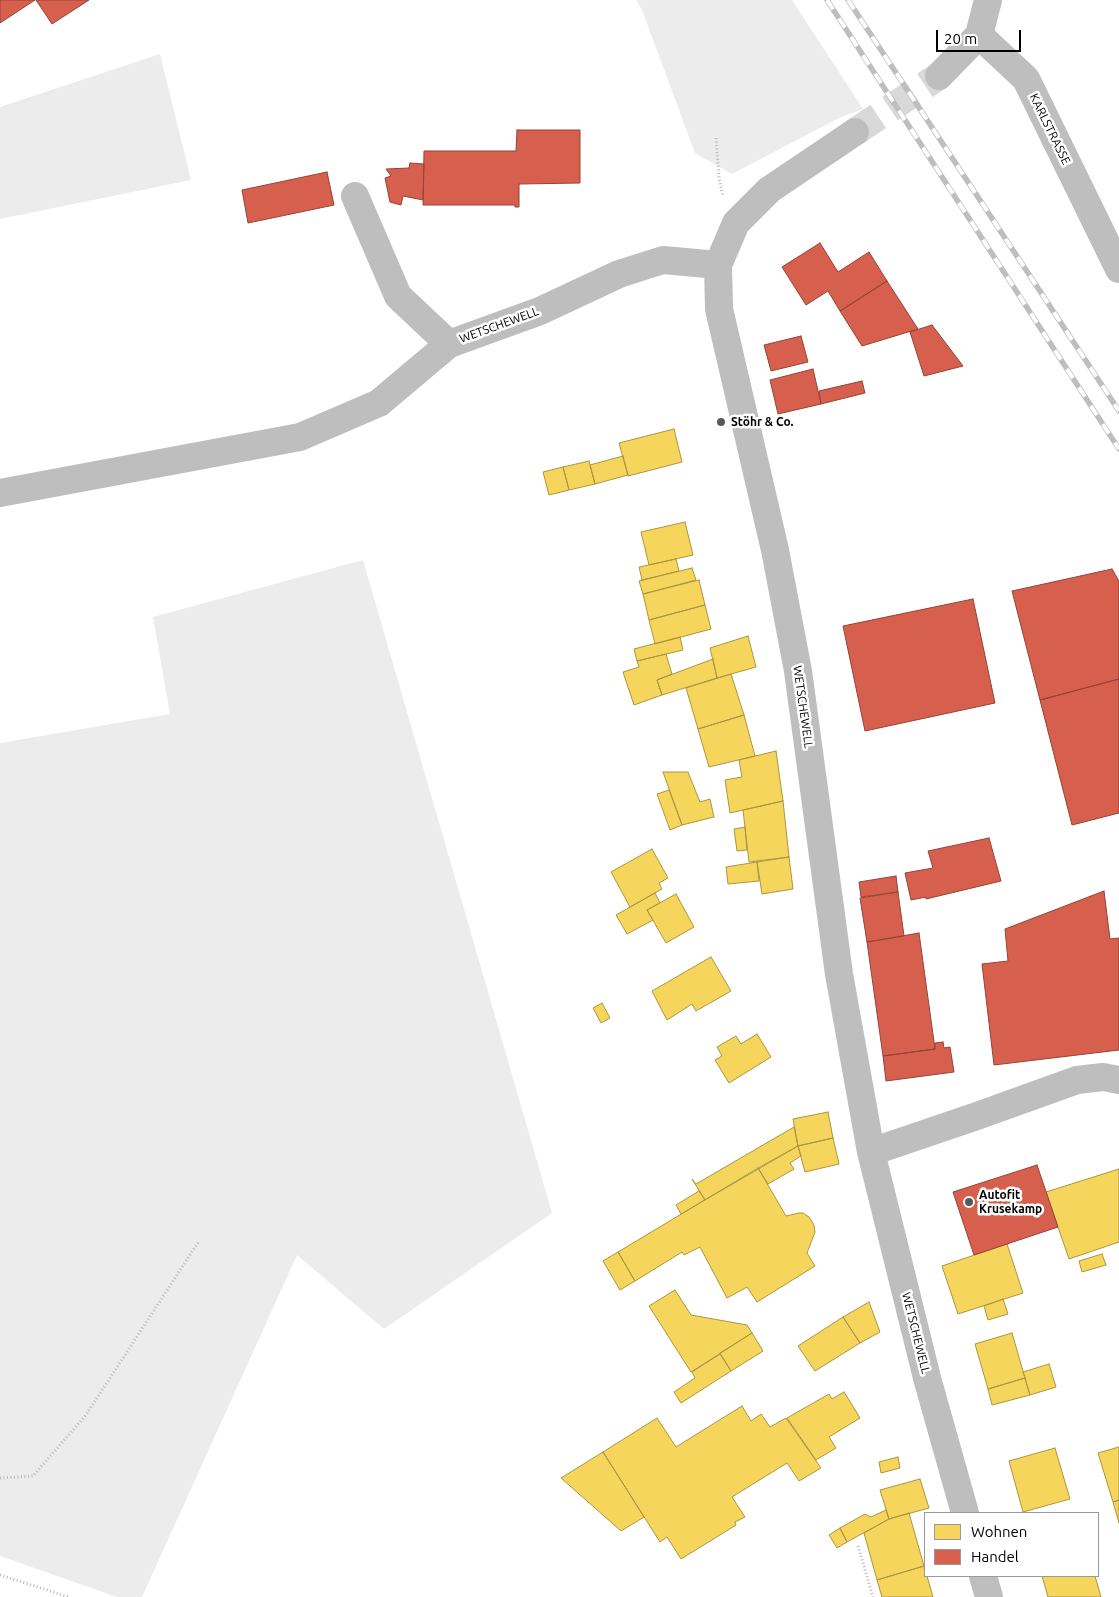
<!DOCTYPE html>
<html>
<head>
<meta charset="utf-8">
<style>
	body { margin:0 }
	#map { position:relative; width:1119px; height:1597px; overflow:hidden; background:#fff; font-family:Ubuntu,sans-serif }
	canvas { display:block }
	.legend { position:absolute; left:924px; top:1512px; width:175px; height:65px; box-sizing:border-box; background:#fff; border:1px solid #999; margin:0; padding:6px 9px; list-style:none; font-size:15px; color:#000 }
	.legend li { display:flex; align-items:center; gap:10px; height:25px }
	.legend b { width:25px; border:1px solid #999 }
	.scale { position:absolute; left:936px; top:30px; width:85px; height:22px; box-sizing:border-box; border:2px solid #000; border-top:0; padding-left:6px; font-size:15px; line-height:18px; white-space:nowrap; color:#000; -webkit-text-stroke:4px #fff; paint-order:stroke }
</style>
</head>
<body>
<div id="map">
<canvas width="1119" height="1597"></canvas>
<ul class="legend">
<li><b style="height:14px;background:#f6d55c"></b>Wohnen</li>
<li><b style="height:14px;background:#d6604d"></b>Handel</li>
</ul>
<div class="scale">20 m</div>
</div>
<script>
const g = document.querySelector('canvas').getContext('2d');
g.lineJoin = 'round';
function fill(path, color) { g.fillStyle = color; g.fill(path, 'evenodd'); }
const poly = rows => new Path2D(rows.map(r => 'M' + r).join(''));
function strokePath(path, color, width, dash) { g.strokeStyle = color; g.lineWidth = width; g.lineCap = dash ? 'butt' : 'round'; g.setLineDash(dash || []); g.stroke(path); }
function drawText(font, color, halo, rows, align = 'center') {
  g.font = font + ' Ubuntu,sans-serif'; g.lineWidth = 5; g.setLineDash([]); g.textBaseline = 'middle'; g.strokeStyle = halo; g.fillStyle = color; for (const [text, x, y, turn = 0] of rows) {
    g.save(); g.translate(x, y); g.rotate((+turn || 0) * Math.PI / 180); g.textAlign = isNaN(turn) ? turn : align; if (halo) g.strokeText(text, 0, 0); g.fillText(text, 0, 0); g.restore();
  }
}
fill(poly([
	[636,0,792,0,863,109,839,118,732,174,695,153,642,10],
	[160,54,191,180,0,219,0,107],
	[363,560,552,1213,384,1329,297,1255,142,1597,117,1597,0,1556,0,743,170,714,153,617]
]), '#ececec');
const homes = poly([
	[674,429,682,462,628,476,619,443,674,429],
	[623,456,628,475,595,484,590,465,623,456],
	[589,461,595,484,569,490,563,467,589,461],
	[563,467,569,490,549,495,543,472,563,467],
	[685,522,693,555,649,565,641,532,685,522],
	[676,559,679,571,642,580,639,567,676,559],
	[692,568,696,580,643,594,639,581,692,568],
	[699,580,705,605,649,620,643,594,699,580],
	[705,605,711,629,655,644,649,620,705,605],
	[748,636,756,667,717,678,710,648,748,636],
	[680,637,683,650,637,661,634,649,680,637],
	[666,654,672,674,657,680,662,695,634,705,623,672,639,667,637,661,666,654],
	[713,659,717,678,662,695,657,680,713,659],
	[731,674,744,715,698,729,686,688,731,674],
	[744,715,755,756,709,767,698,729,744,715],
	[776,751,783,801,730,813,725,780,742,777,739,760,776,751],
	[663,772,688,772,700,802,710,799,714,817,682,825,663,772],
	[669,790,682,825,670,830,657,794,669,790],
	[783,801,789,857,749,862,743,810,783,801],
	[745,827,747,850,737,851,734,829,745,827],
	[652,849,668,878,659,883,662,889,630,907,611,872,652,849],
	[789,857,793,889,762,894,757,862,789,857],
	[757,862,759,881,728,884,726,867,757,862],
	[655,893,660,903,647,910,653,920,627,934,616,915,655,893],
	[676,894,694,927,666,943,647,910,676,894],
	[711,957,731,991,696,1011,692,1004,667,1020,652,991,711,957],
	[602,1003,610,1018,601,1023,593,1008,602,1003],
	[757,1034,771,1057,729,1083,715,1060,722,1056,717,1047,736,1036,741,1044,757,1034],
	[828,1112,833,1138,798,1146,793,1119,828,1112],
	[794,1127,798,1146,705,1200,692,1179,696,1184,794,1127],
	[833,1138,839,1164,805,1172,798,1146,833,1138],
	[798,1146,801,1156,790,1163,794,1169,768,1184,758,1168,798,1146],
	[758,1168,786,1216,799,1213,803,1213,809,1217,814,1225,815,1232,807,1253,815,1266,757,1302,747,1287,727,1298,700,1247,684,1255,682,1252,635,1281,618,1252,758,1168],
	[1119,1169,1119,1242,1069,1259,1046,1192,1119,1169],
	[699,1191,705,1200,681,1214,676,1205,699,1191],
	[1007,1244,1023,1293,958,1314,942,1266,1007,1244],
	[618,1252,635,1281,620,1290,603,1261,618,1252],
	[1102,1254,1106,1265,1082,1272,1079,1261,1102,1254],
	[675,1290,691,1315,747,1325,752,1333,691,1372,649,1306,675,1290],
	[1003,1299,1008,1314,988,1320,984,1306,1003,1299],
	[869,1302,880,1332,860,1343,843,1317,869,1302],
	[843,1317,860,1343,815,1371,798,1346,843,1317],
	[752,1333,763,1351,731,1371,720,1353,752,1333],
	[1012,1333,1025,1378,988,1389,975,1344,1012,1333],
	[720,1354,731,1371,681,1403,674,1392,695,1378,692,1372,720,1354],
	[1049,1364,1056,1387,1030,1395,1023,1372,1049,1364],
	[1025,1378,1030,1395,992,1405,988,1389,1025,1378],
	[844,1392,860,1418,829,1437,836,1448,816,1460,787,1418,829,1394,832,1399,844,1392],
	[742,1406,751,1421,761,1414,770,1427,786,1418,821,1468,799,1481,787,1463,732,1497,745,1517,735,1522,736,1525,681,1559,667,1537,660,1542,603,1452,657,1418,676,1447,742,1406],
	[1119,1447,1119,1500,1113,1502,1098,1453,1119,1447],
	[1055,1448,1070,1499,1023,1512,1009,1461,1055,1448],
	[603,1452,644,1517,621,1531,561,1478,603,1452],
	[898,1457,900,1468,881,1473,879,1462,898,1457],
	[920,1479,929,1508,889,1519,880,1490,920,1479],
	[1119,1500,1119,1523,1113,1502,1119,1500],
	[886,1510,889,1519,847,1542,840,1528,865,1514,871,1517,886,1510],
	[909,1513,924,1566,877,1580,864,1533,889,1519,909,1513],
	[840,1528,847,1542,837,1548,829,1535,840,1528],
	[924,1566,925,1576,927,1576,933,1597,882,1597,877,1580,924,1566],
	[1042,1576,1095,1576,1101,1597,1048,1597,1042,1576]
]);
fill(homes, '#f6d55c');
strokePath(homes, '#ac9540', 1);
const shops = poly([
	[0,0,35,0,0,23,0,0],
	[36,0,89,0,52,24,36,0],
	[517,130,580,130,580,183,519,184,519,207,515,207,515,205,423,205,424,151,516,151,517,130],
	[410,163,424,164,423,200,403,196,401,205,390,202,385,178,391,176,386,169,409,168,410,163],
	[327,172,334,205,248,223,242,190,327,172],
	[820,243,838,272,869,252,887,281,840,311,828,291,806,305,782,267,820,243],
	[887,281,918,329,862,346,840,311,887,281],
	[932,325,963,366,924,376,910,332,932,325],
	[801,336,808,362,771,371,764,345,801,336],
	[813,369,821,404,778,414,770,380,813,369],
	[862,381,865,393,821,404,819,391,862,381],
	[1112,569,1119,581,1119,679,1040,700,1012,591,1112,569],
	[973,599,995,703,865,731,843,626,973,599],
	[1119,679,1119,813,1072,825,1040,700,1119,679],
	[989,838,1001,881,926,899,926,897,911,900,905,873,933,868,928,851,989,838],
	[896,876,898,892,861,897,859,882,896,876],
	[1104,891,1110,939,1119,938,1119,1050,994,1065,982,964,1008,961,1005,929,1104,891],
	[898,892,904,936,867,942,860,898,898,892],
	[919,933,935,1049,883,1056,867,942,919,933],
	[943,1042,944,1048,950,1047,954,1072,886,1081,883,1056,935,1049,935,1043,943,1042],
	[1037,1165,1058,1227,974,1255,953,1192,1037,1165]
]);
fill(shops, '#d6604d');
strokePath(shops, '#964336', 1);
strokePath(poly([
	[855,132,939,76]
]), '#d9d9d9', 28, [28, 14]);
strokePath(poly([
	[716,138,719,178,723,196],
	[0,1478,33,1476,86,1415,199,1241],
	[858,1546,873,1597],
	[0,1575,69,1597]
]), '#b9b9b9', 3, [1, 2.5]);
strokePath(poly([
	[979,35,1026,79,1119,269],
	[939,76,979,35,988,0],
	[855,132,769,190,736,223,718,265,719,309,775,550,798,671,839,974,871,1152,927,1378,965,1513],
	[355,196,398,296,449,344,540,311,619,274,663,260,718,265],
	[0,493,300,437,379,403,449,344],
	[871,1152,977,1116,1077,1080,1103,1077,1119,1080],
	[983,1576,989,1597]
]), '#bebebe', 28);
const rail = poly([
	[827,0,1119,449],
	[848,0,1119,411]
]);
strokePath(rail, '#bebebe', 5.5);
strokePath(rail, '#fff', 4, [11]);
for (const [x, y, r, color] of [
	[721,422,5,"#595959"],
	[969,1202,5,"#595959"]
]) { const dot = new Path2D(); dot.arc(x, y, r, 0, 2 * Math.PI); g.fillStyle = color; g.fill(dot); strokePath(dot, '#fff', 2); }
drawText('12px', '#000', '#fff', [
	["KARLSTRASSE",1050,129,64],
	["WETSCHEWELL",499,325,-20],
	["WETSCHEWELL",803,707,82],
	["WETSCHEWELL",916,1333,76]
]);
drawText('bold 12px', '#000', '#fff', [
	["Stöhr & Co.",731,422],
	["Autofit",979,1195],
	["Krusekamp",979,1209]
], 'left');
</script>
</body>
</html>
